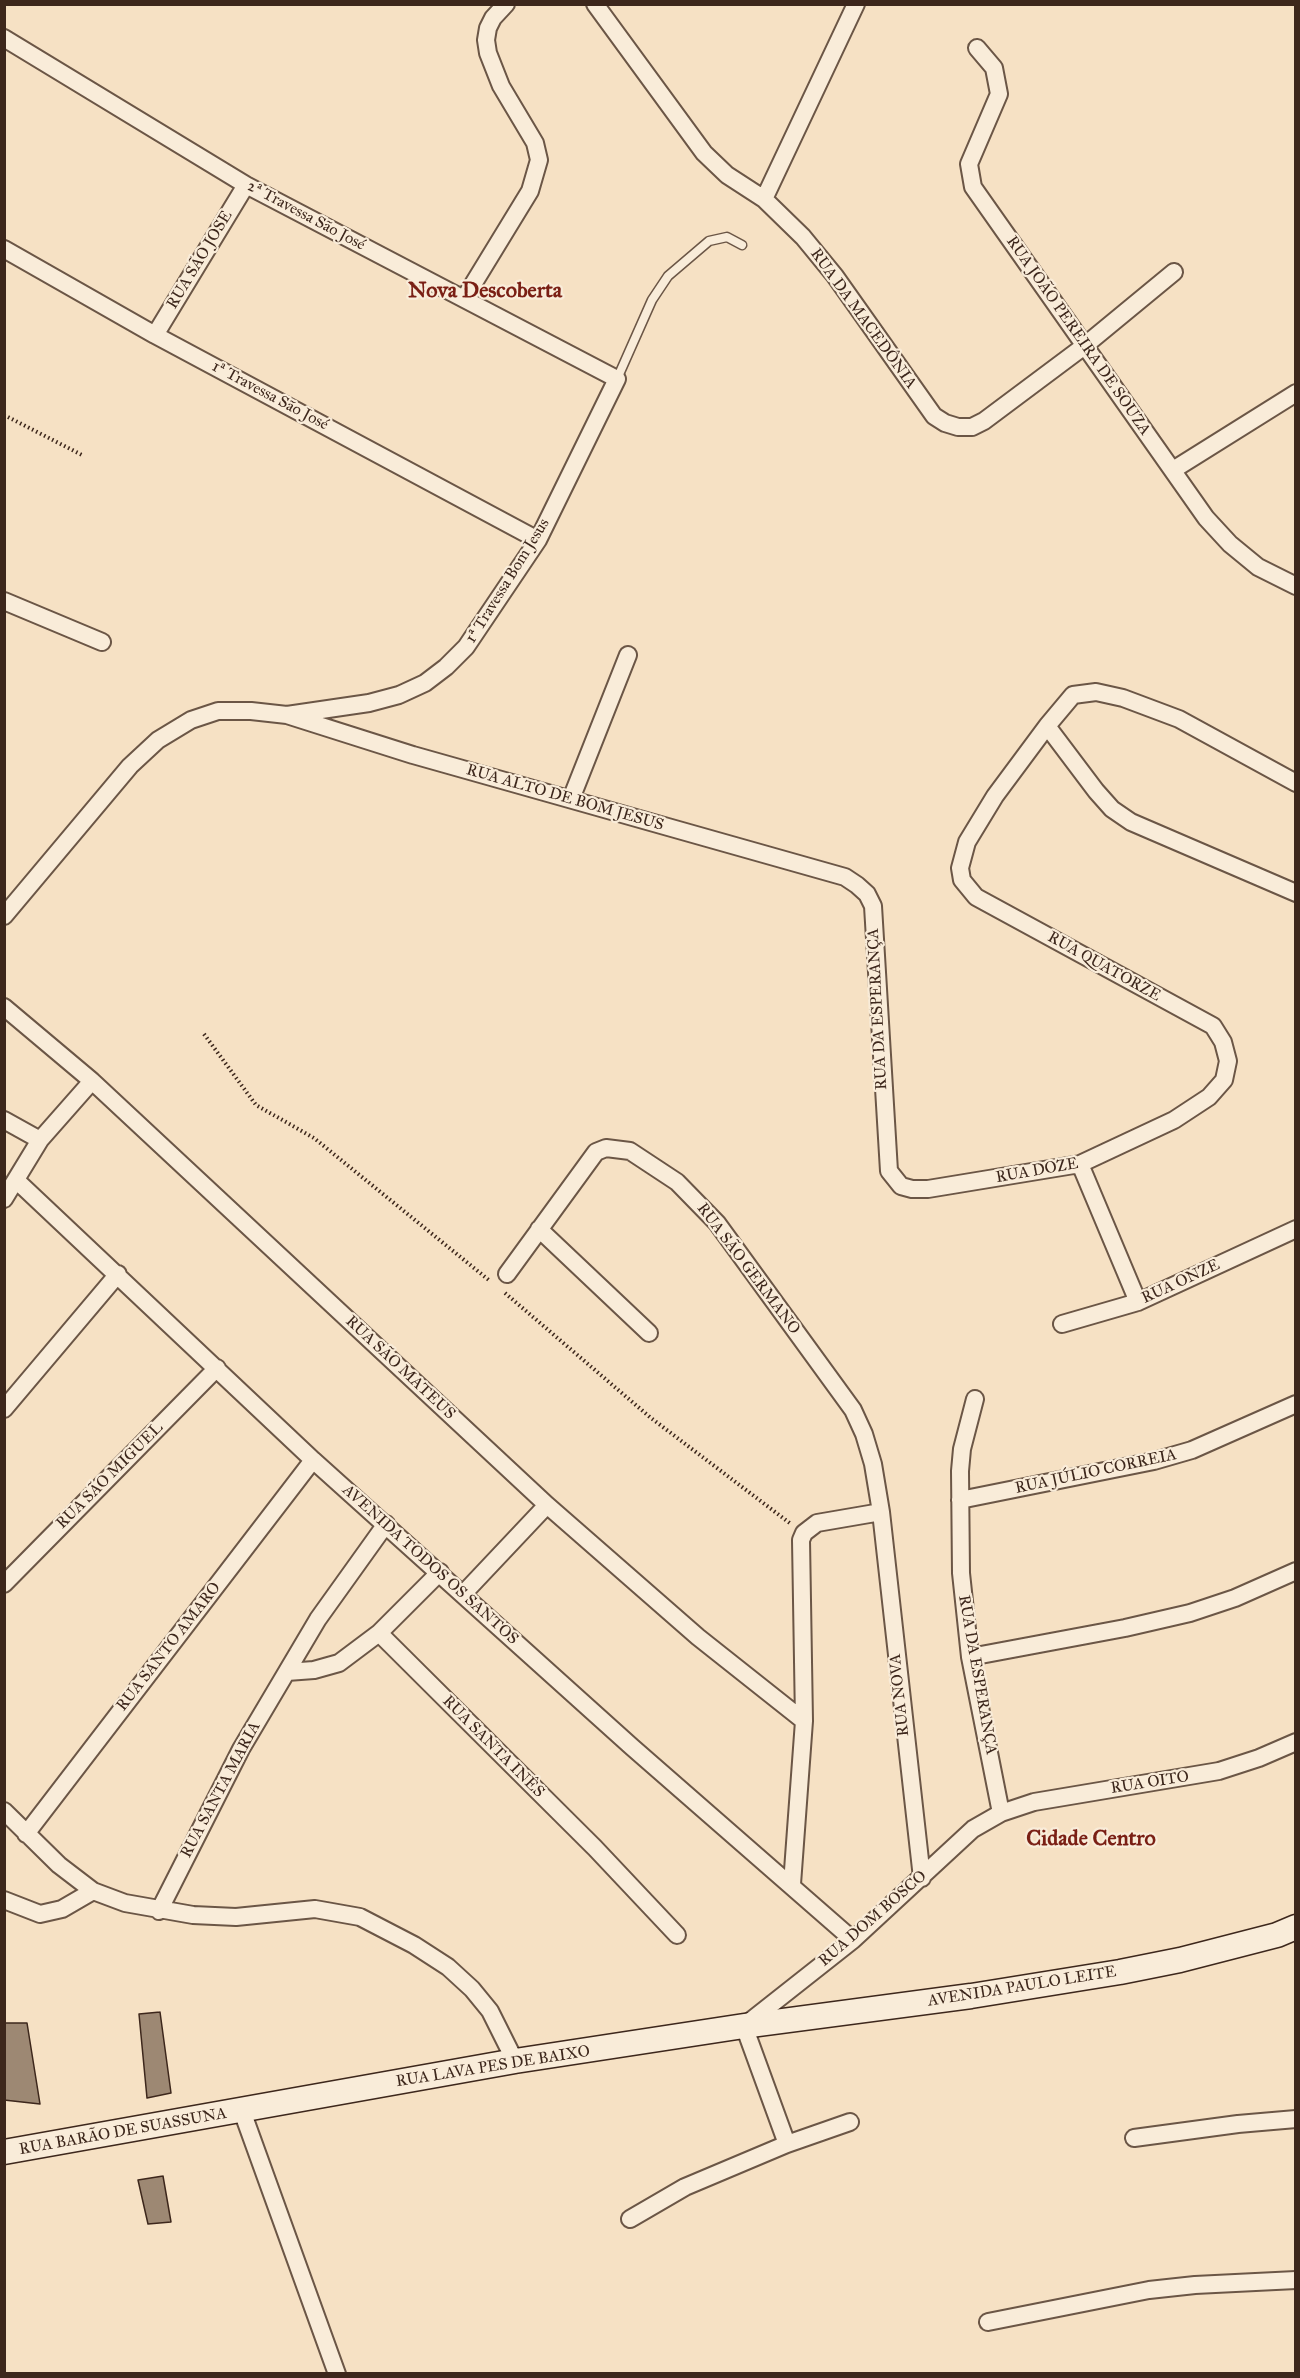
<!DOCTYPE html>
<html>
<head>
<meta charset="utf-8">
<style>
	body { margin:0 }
	#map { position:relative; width:1300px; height:2378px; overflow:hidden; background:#f6e1c4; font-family:"IM FELL Great Primer",serif }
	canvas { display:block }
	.frame { position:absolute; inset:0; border:6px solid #3d271c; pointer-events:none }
</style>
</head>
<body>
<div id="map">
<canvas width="1300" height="2378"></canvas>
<div class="frame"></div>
</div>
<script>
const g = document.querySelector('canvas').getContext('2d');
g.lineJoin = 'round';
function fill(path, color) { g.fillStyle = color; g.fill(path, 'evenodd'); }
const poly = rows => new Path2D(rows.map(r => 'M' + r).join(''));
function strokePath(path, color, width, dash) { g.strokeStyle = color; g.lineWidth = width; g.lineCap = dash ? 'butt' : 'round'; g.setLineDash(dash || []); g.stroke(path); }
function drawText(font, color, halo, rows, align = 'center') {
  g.font = font + ' "IM FELL Great Primer",serif'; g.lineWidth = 4.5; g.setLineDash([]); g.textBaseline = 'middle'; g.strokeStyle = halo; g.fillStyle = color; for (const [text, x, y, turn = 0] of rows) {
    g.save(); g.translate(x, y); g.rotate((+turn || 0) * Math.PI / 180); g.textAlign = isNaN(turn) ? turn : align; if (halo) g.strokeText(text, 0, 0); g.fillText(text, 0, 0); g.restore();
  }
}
const building = poly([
	[160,2012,171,2093,147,2098,139,2014,160,2012],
	[4,2023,27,2023,40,2104,4,2100,4,2023],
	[163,2176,171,2222,148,2224,138,2180,163,2176]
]);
fill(building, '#9d8873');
strokePath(building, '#3d271c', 1.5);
const lane = poly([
	[617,379,652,300,668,276,709,241,727,237,742,245]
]);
const street = poly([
	[595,4,704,153,727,175,764,199,803,237,835,276,934,416,945,423,958,427,972,427,984,421,1083,347,1174,272],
	[4,38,246,185,617,379,538,540,466,647,446,667,425,683,399,695,369,703,287,715,251,711,218,711,191,720,158,740,130,766,4,916],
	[977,48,994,68,999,94,969,164,973,187,1206,518,1230,544,1258,567,1296,586],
	[764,199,856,4],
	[4,249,155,335,538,540],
	[464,299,530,191,539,160,535,143,501,86,488,53,486,40,488,28,493,18,506,4],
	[155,335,246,185],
	[1173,470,1296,393],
	[4,601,102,642],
	[287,715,413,755,845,877,857,885,867,894,873,906,889,1171,901,1186,912,1189,928,1189,1080,1164,1174,1120,1209,1097,1224,1080,1228,1061,1223,1042,1213,1026,976,897,962,880,960,868,967,842,995,796,1047,726],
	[1296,783,1179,719,1123,698,1096,692,1073,695,1047,726,1096,791,1112,809,1131,822,1296,893],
	[571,799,628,655],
	[4,1007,92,1081,547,1505,698,1637,804,1721],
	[4,1120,40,1140],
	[1080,1164,1138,1302],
	[16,1180,313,1460,632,1747,853,1940],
	[4,1199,40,1140,92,1081],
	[539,1229,649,1333],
	[507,1274,596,1152,606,1148,630,1151,677,1182,717,1223,853,1410,864,1434,873,1464,881,1512,922,1878],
	[1062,1324,1138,1302,1296,1229],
	[975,1399,962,1449,960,1471,961,1573,970,1657,1001,1813],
	[4,1409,118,1274],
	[960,1500,1154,1461,1192,1450,1296,1404],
	[4,1584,217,1368],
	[464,1593,547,1505],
	[379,1633,440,1572],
	[970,1657,1125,1628,1190,1613,1235,1598,1296,1571],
	[287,1672,314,1670,339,1663,379,1633,595,1848,677,1935],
	[4,1811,59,1865,93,1891,125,1903,193,1915,236,1917,315,1909,360,1917,414,1945,448,1967,472,1989,490,2011,515,2061],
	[26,1834,313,1460],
	[792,1884,804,1721,801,1540,804,1533,817,1523,881,1512],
	[4,1900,40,1914,62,1909,93,1891],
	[159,1911,241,1749,318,1619,386,1524],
	[242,2111,337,2374],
	[1134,2138,1238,2124,1296,2119],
	[787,2144,744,2026,853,1940,973,1829,1001,1813,1034,1802,1219,1771,1259,1758,1296,1742],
	[630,2219,685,2187,787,2144,850,2122],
	[988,2322,1149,2290,1195,2285,1296,2280]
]);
const secondary = poly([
	[4,2152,515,2061,744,2026,971,1996,1120,1972,1180,1960,1277,1935,1296,1927]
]);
strokePath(lane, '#6b5646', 11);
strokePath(street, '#6b5646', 20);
strokePath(secondary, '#3d271c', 27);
strokePath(poly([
	[4,415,84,456],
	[204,1034,256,1105,314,1138,490,1281],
	[505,1293,651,1418,791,1524]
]), '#3d271c', 4, [1.5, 3]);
strokePath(lane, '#f9ecd9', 8);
strokePath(street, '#f9ecd9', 16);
strokePath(secondary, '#f9ecd9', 24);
drawText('16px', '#3d271c', '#f9ecd9', [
	["2ª Travessa São José",306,216,28],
	["RUA SÃO JOSE",200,260,-59],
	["RUA DA MACEDÔNIA",863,319,54],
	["RUA JOÃO PEREIRA DE SOUZA",1078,336,55],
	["1ª Travessa São José",270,396,28],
	["1ª Travessa Bom Jesus",508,581,-58],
	["RUA ALTO DE BOM JESUS",565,798,16],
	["RUA QUATORZE",1104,967,29],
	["RUA DA ESPERANÇA",878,1009,-93],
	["RUA DOZE",1037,1171,-10],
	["RUA SÃO GERMANO",748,1269,53],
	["RUA ONZE",1181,1282,-25],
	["RUA SÃO MATEUS",400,1368,43],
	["RUA JÚLIO CORREIA",1096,1472,-12],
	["RUA SÃO MIGUEL",110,1476,-45],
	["AVENIDA TODOS OS SANTOS",430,1565,42],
	["RUA SANTO AMARO",169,1647,-52],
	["RUA DA ESPERANÇA",977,1675,80],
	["RUA NOVA",900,1695,-96],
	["RUA SANTA INÊS",493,1747,45],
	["RUA OITO",1150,1783,-9],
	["RUA SANTA MARIA",221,1790,-62],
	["RUA DOM BOSCO",873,1919,-41],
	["AVENIDA PAULO LEITE",1022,1987,-9],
	["RUA LAVA PES DE BAIXO",493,2067,-9],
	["RUA BARÃO DE SUASSUNA",123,2132,-10]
]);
drawText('bold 22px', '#7a1f14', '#f9ecd9', [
	["Nova Descoberta",485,292],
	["Cidade Centro",1091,1840]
]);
</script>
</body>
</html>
